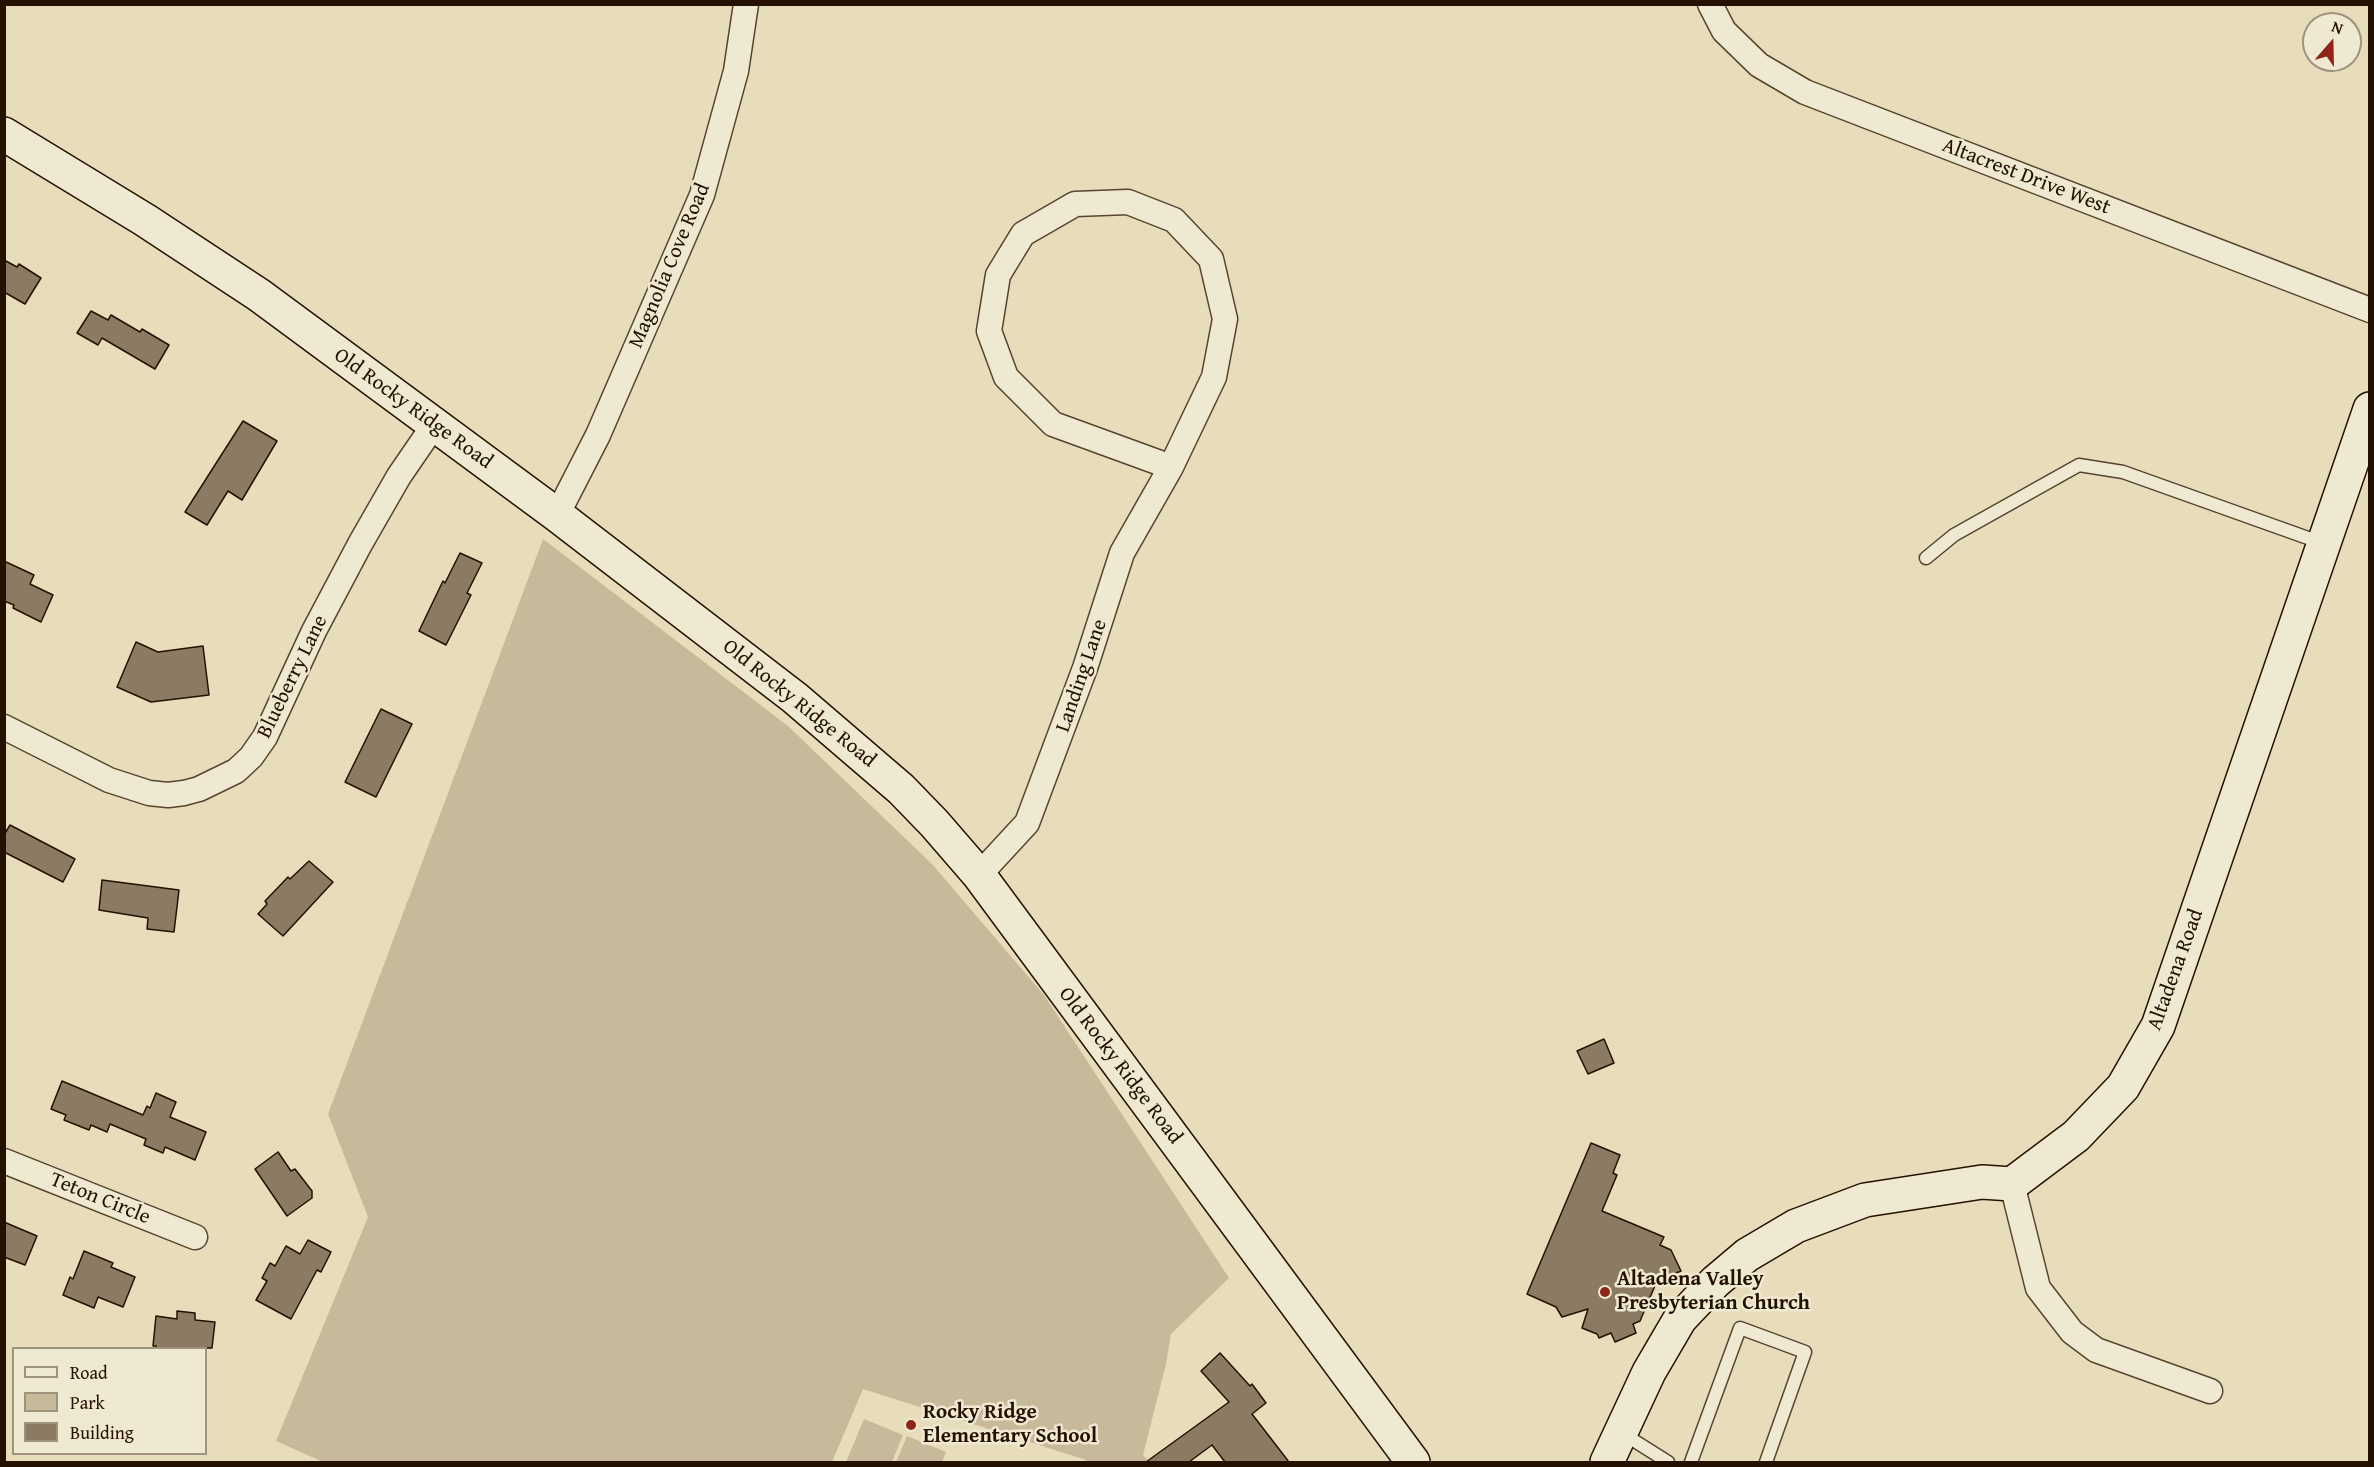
<!DOCTYPE html>
<html>
<head>
<meta charset="utf-8">
<style>
	body { margin:0 }
	#map { position:relative; width:2374px; height:1467px; overflow:hidden; background:#e8ddba; font-family:"Gentium Book Plus",serif }
	canvas { display:block }
	.frame { position:absolute; inset:0; border:6px solid #251102; pointer-events:none }
	.legend { position:absolute; left:12px; top:1347px; width:195px; height:108px; box-sizing:border-box; background:#f0e9d2; border:2px solid #9f937f; margin:0; padding:8px 10px; list-style:none; font-size:18px; color:#251102 }
	.legend li { display:flex; align-items:center; gap:12px; height:30px }
	.legend b { width:30px; border:2px solid #9f937f }
	.north { position:absolute; left:2302px; top:12px; width:60px; height:60px; box-sizing:border-box; background:#f0e9d2; border:2px solid #9f937f; border-radius:50%; rotate:20deg; font-size:16px; font-weight:700; line-height:24px; text-align:center; color:#251102 }
	.north::after { content:''; display:block; margin:auto; width:21px; height:27px; background:#8f2418; clip-path:polygon(50% 0,100% 100%,50% 72%,0 100%) }
</style>
</head>
<body>
<div id="map">
<canvas width="2374" height="1467"></canvas>
<div class="frame"></div>
<ul class="legend">
<li><b style="height:8px;background:#f0e9d2"></b>Road</li>
<li><b style="height:16px;background:#c7ba9b"></b>Park</li>
<li><b style="height:16px;background:#8a7b62"></b>Building</li>
</ul>
<div class="north">N</div>
</div>
<script>
const g = document.querySelector('canvas').getContext('2d');
g.lineJoin = 'round';
function fill(path, color) { g.fillStyle = color; g.fill(path, 'evenodd'); }
const poly = rows => new Path2D(rows.map(r => 'M' + r).join(''));
function strokePath(path, color, width, dash) { g.strokeStyle = color; g.lineWidth = width; g.lineCap = dash ? 'butt' : 'round'; g.setLineDash(dash || []); g.stroke(path); }
function drawText(font, color, halo, rows, align = 'center') {
  g.font = font + ' "Gentium Book Plus",serif'; g.lineWidth = 5; g.setLineDash([]); g.textBaseline = 'middle'; g.strokeStyle = halo; g.fillStyle = color; for (const [text, x, y, turn = 0] of rows) {
    g.save(); g.translate(x, y); g.rotate((+turn || 0) * Math.PI / 180); g.textAlign = isNaN(turn) ? turn : align; if (halo) g.strokeText(text, 0, 0); g.fillText(text, 0, 0); g.restore();
  }
}
fill(poly([
	[543,539,788,726,932,864,1044,995,1229,1278,1171,1334,1166,1364,1143,1455,1149,1462,1088,1462,1086,1460,863,1389,832,1462,323,1462,276,1441,368,1217,328,1114],
	[864,1419,903,1435,892,1462,846,1462],
	[907,1436,946,1452,942,1462,896,1462]
]), '#c7ba9b');
const building = poly([
	[4,260,17,267,19,264,41,278,25,304,4,292,4,260],
	[91,311,108,320,111,315,140,332,142,329,169,345,155,369,102,338,98,345,77,333,91,311],
	[243,421,277,441,242,500,228,491,207,525,185,512,243,421],
	[460,553,482,563,467,593,471,595,446,645,419,631,443,581,445,583,460,553],
	[4,561,34,575,30,584,53,595,41,622,13,608,14,605,4,601,4,561],
	[136,642,158,652,203,646,209,695,151,702,117,687,136,642],
	[381,709,412,724,376,797,345,782,381,709],
	[10,825,75,859,63,882,4,852,4,835,10,825],
	[309,861,333,882,283,936,258,914,267,904,265,901,288,877,290,879,309,861],
	[102,880,179,890,174,932,147,929,148,918,99,910,102,880],
	[1604,1039,1614,1063,1588,1074,1577,1051,1604,1039],
	[62,1081,143,1115,147,1106,150,1108,156,1093,176,1102,170,1117,206,1132,195,1160,165,1147,163,1153,144,1145,146,1139,110,1124,107,1132,91,1125,89,1130,64,1120,66,1115,51,1109,62,1081],
	[1591,1143,1620,1155,1613,1173,1617,1175,1602,1211,1664,1237,1660,1245,1671,1250,1681,1271,1657,1281,1640,1321,1633,1324,1636,1333,1615,1342,1611,1333,1599,1338,1597,1334,1582,1328,1588,1309,1562,1317,1556,1307,1527,1294,1591,1143],
	[278,1152,291,1171,295,1169,312,1191,312,1198,287,1216,255,1169,278,1152],
	[4,1222,37,1236,25,1265,4,1257,4,1222],
	[308,1240,331,1252,321,1272,317,1270,291,1319,256,1300,267,1281,262,1278,270,1263,275,1266,286,1246,300,1254,308,1240],
	[84,1251,113,1263,111,1267,135,1277,123,1307,98,1297,94,1308,63,1295,70,1277,73,1279,84,1251],
	[177,1311,195,1313,195,1320,215,1322,212,1348,156,1348,156,1346,153,1346,156,1316,177,1319,177,1311],
	[1220,1353,1250,1386,1252,1384,1266,1403,1252,1414,1289,1462,1225,1462,1212,1445,1189,1462,1146,1462,1229,1402,1201,1371,1220,1353]
]);
fill(building, '#8a7b62');
strokePath(building, '#251102', 1.5);
const lane = poly([
	[1926,558,1954,535,2079,465,2123,472,2322,543],
	[1622,1433,1668,1462],
	[1691,1462,1740,1328,1805,1352,1766,1462]
]);
const street = poly([
	[1710,4,1724,31,1759,65,1805,92,2370,310],
	[557,515,598,435,702,195,736,71,746,4],
	[4,727,109,780,149,793,168,795,184,793,199,789,236,771,251,757,265,737,314,631,360,544,399,476,434,425],
	[979,875,1027,823,1085,668,1122,553,1171,467,1053,424,1006,377,989,331,998,275,1023,234,1075,204,1128,202,1174,220,1211,259,1225,319,1214,377,1171,467],
	[4,1161,195,1237],
	[2012,1184,2038,1288,2072,1332,2096,1350,2210,1391]
]);
const secondary = poly([
	[4,134,145,220,259,295,557,515,795,698,901,789,934,823,979,875,1413,1462],
	[1607,1462,1649,1372,1680,1319,1715,1282,1747,1255,1796,1226,1865,1200,1982,1182,2012,1184,2076,1136,2123,1087,2158,1026,2370,409]
]);
strokePath(lane, '#564430', 15);
strokePath(street, '#564430', 27);
strokePath(secondary, '#251102', 36);
strokePath(lane, '#f0e9d2', 12);
strokePath(street, '#f0e9d2', 24);
strokePath(secondary, '#f0e9d2', 33);
for (const [x, y, r, color] of [
	[1605,1292,6,"#8f2418"],
	[911,1425,6,"#8f2418"]
]) { const dot = new Path2D(); dot.arc(x, y, r, 0, 2 * Math.PI); g.fillStyle = color; g.fill(dot); strokePath(dot, '#f0e9d2', 2); }
drawText('21px', '#251102', '#f0e9d2', [
	["Altacrest Drive West",2026,177,21],
	["Magnolia Cove Road",670,266,-67],
	["Old Rocky Ridge Road",413,409,36],
	["Landing Lane",1082,676,-71],
	["Blueberry Lane",293,677,-64],
	["Old Rocky Ridge Road",799,704,39],
	["Altadena Road",2176,970,-70],
	["Old Rocky Ridge Road",1120,1066,53],
	["Teton Circle",100,1199,22]
]);
drawText('bold 21px', '#251102', '#f0e9d2', [
	["Altadena Valley",1617,1280],
	["Presbyterian Church",1617,1304],
	["Rocky Ridge",923,1413],
	["Elementary School",923,1437]
], 'left');
</script>
</body>
</html>
